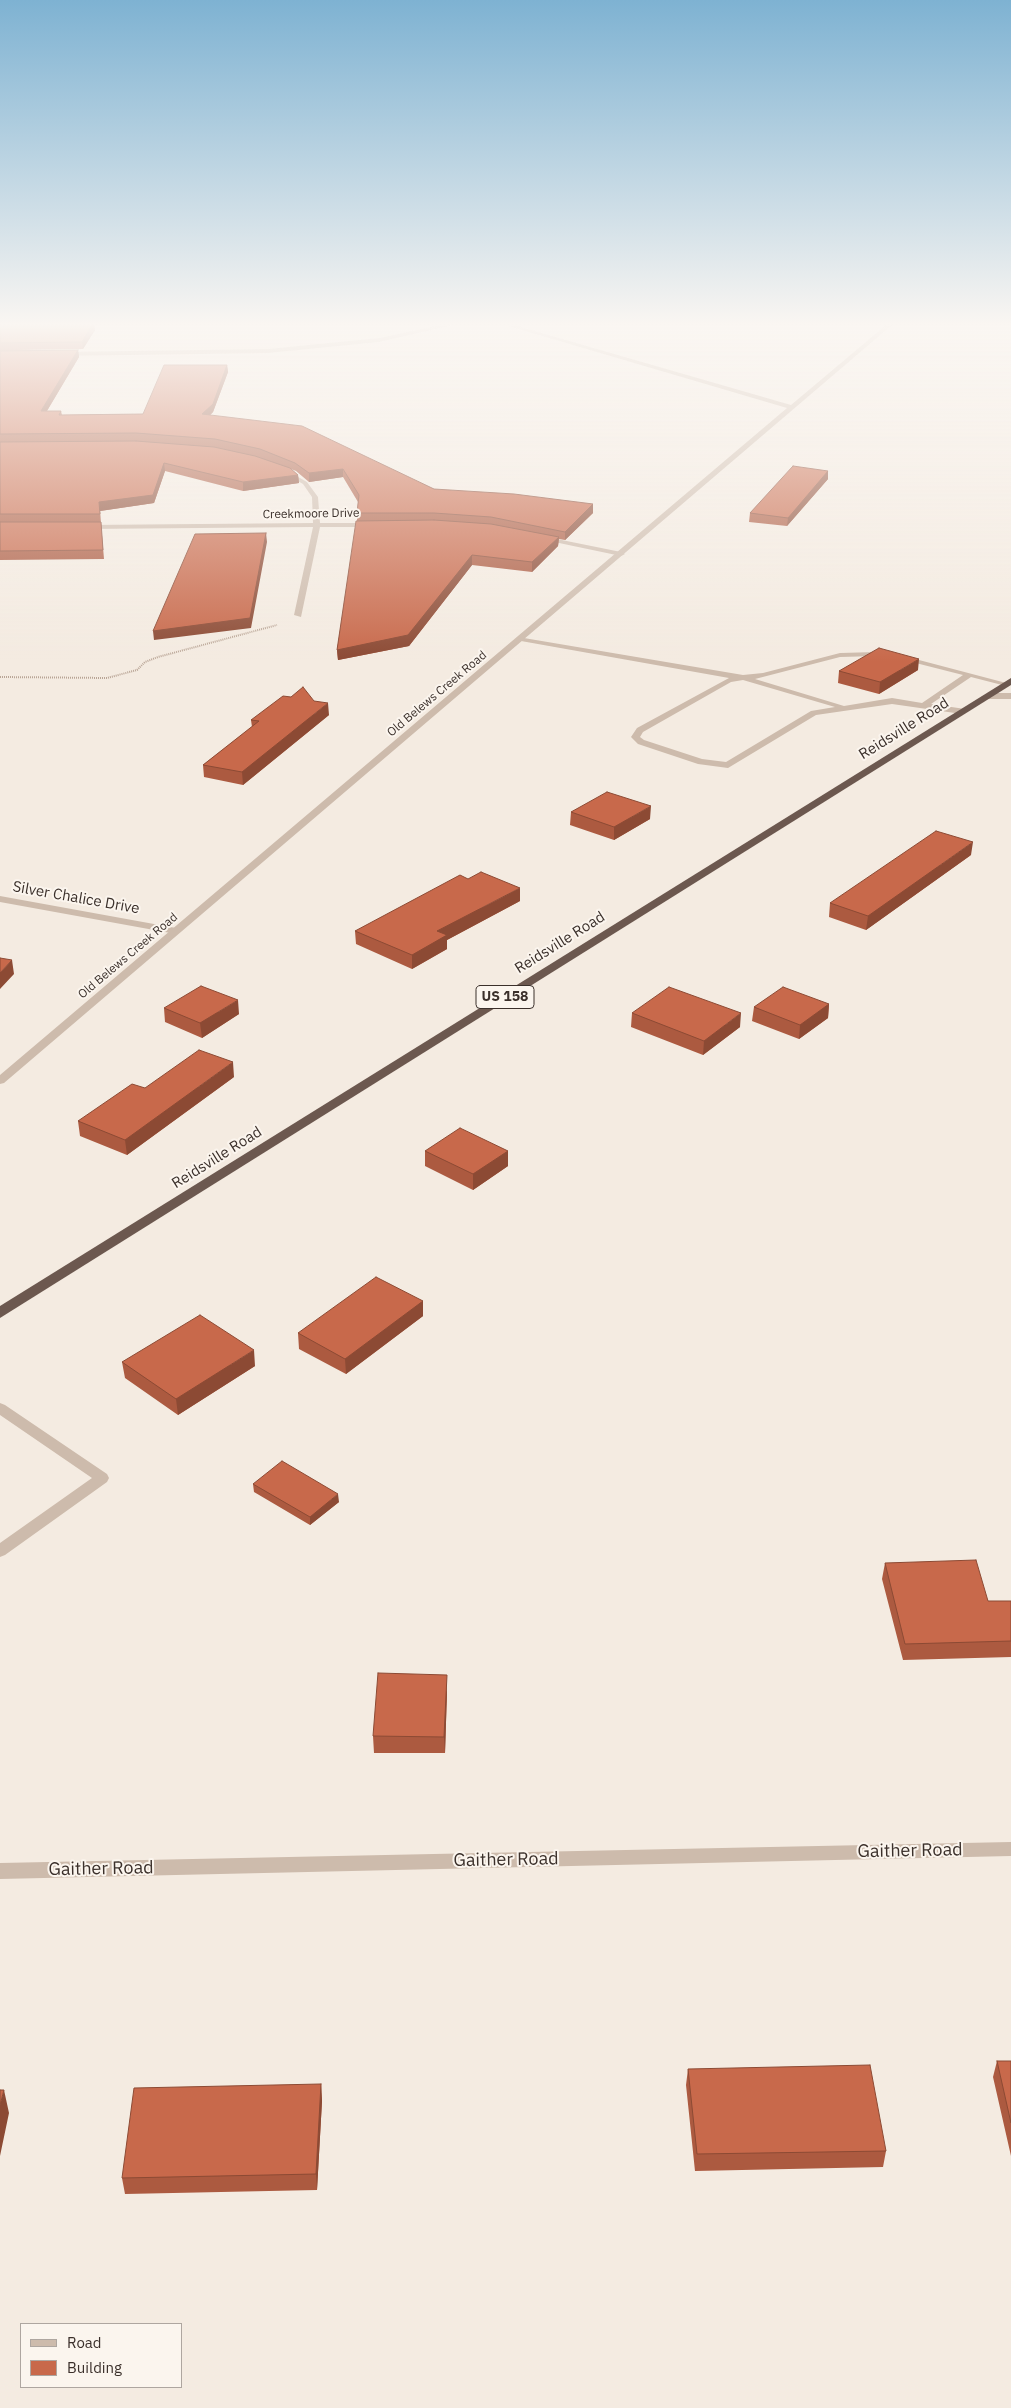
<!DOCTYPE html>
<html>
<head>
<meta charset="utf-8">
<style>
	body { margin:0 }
	#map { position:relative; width:1011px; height:2408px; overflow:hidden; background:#f4ebe1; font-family:"IBM Plex Sans",sans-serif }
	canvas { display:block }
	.legend { position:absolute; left:20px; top:2323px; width:162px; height:65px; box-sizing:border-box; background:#fbf5ee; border:1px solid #aea6a0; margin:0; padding:6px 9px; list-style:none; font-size:15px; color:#3b302b }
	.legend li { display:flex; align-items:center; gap:10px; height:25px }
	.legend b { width:25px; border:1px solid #aea6a0 }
</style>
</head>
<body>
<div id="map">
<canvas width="1011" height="2408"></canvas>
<ul class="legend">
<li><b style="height:6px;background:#cdbbac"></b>Road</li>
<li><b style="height:14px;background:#c8694b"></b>Building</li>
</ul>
</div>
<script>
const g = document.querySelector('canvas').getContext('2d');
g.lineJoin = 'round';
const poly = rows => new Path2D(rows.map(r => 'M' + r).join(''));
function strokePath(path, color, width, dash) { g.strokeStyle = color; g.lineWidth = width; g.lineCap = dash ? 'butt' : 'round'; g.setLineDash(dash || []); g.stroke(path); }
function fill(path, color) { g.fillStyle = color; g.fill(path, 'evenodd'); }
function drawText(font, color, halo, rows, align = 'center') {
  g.font = font + ' "IBM Plex Sans",sans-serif'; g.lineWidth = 4; g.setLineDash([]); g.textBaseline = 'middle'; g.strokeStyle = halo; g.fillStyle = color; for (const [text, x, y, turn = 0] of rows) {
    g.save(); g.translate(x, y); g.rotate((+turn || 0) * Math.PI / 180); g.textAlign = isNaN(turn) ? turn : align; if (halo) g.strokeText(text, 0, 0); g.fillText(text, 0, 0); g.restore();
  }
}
strokePath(poly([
	[0,677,107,678,137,670,145,662,158,657,277,625]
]), '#b9a596', 2, [1, 1]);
fill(poly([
	[518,637,743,675,763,673,840,653,876,652,900,655,1010,684,1006,686,971,677,931,704,965,709,966,711,962,714,892,704,816,715,728,768,698,764,638,744,631,737,637,728,729,678,521,641,518,641,518,637],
	[876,656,900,659,963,675,922,703,892,698,844,706,755,679,840,657,876,656],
	[743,680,835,707,811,711,726,762,702,759,644,740,640,737,643,732,731,682,743,680],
	[0,1403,5,1405,107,1474,109,1478,107,1482,5,1555,0,1557,0,1543,92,1478,0,1415,0,1403]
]), '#cdbbac');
fill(poly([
	[441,325,452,325,379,342,268,353,61,356,58,354,61,352,268,349,379,338,441,325],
	[282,470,286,470,307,482,318,497,320,523,372,523,375,525,372,527,320,527,301,617,294,615,313,527,85,529,82,527,85,525,313,523,312,497,303,484,282,472,282,470],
	[542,536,621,552,625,554,621,556,540,539,538,538,542,536],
	[1011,693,1011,699,988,699,984,696,988,693,1011,693],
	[0,896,176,928,181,931,176,934,0,902,0,896],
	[1011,1842,1011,1856,0,1879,0,1863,1011,1842]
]), '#cdbbac');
fill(poly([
	[505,325,514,325,791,405,886,325,892,325,4,1083,0,1084,0,1075,787,408,505,325]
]), '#cdbbac');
fill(poly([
	[1011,678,1011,685,0,1318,0,1306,1011,678]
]), '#6c584f');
fill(poly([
	[0,325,94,325,95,330,83,349,18,350,78,350,79,357,47,411,61,411,62,415,143,414,227,365,228,372,213,412,210,415,434,489,593,513,565,540,559,539,558,546,532,572,472,565,409,646,338,660,337,650,357,521,357,513,358,502,343,477,309,482,296,471,291,469,298,475,299,483,243,491,165,471,154,503,100,511,104,559,0,560],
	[828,471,828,479,787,526,749,522,750,513],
	[918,670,879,694,838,683,839,671],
	[329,715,243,785,204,777,203,765,252,727,251,720],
	[571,812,650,819,614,840,570,825],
	[971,855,866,930,829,917,830,903],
	[520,901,447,940,447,949,412,969,356,944,355,931],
	[829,1004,828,1018,799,1039,752,1021,754,1007],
	[164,1008,239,1014,202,1038,165,1022],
	[632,1013,740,1027,703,1055,631,1027],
	[234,1077,127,1155,80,1136,78,1121],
	[425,1151,508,1151,508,1166,473,1190,425,1166],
	[423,1301,423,1316,346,1374,299,1349,298,1333],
	[122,1362,255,1366,178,1415,125,1378],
	[253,1484,339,1502,310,1525,254,1492],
	[885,1563,988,1601,1011,1601,1011,1657,903,1660,882,1579],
	[447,1691,445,1753,374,1753,373,1736],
	[997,2061,1011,2061,1011,2156,993,2077],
	[688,2069,886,2151,883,2167,695,2171,686,2085],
	[321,2084,322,2101,317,2190,125,2194,122,2178]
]), '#ac5a40');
fill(poly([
	[92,325,94,325,95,330,83,349,82,342],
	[78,350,79,357,42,419,41,411],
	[227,365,228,372,213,412,203,422,202,414],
	[164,463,165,471,154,503,100,511,101,523,99,502],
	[343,469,343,477,309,482,309,473],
	[828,471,828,479,787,526,788,518],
	[298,475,299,483,243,491,243,482],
	[593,504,593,513,565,540,565,532],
	[266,533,267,542,251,628,154,640,153,631],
	[559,537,558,546,532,572,532,562],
	[472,555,472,565,409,646,338,660,337,650],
	[919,659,918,670,879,694,880,682],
	[328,703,329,715,243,785,242,772],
	[651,806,650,819,614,840,614,827],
	[973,842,971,855,866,930,868,916],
	[520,888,520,901,447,940,447,949,412,969,412,955,437,931],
	[12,960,14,974,0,989,0,973],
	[238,1000,239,1014,202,1038,200,1023],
	[829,1004,828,1018,799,1039,800,1025],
	[741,1013,740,1027,703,1055,704,1041],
	[233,1062,234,1077,127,1155,125,1140],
	[508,1151,508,1166,473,1190,473,1174],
	[423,1301,423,1316,346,1374,345,1359],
	[254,1350,255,1366,178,1415,176,1399],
	[338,1494,339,1502,310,1525,310,1517],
	[447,1675,447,1691,445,1753,444,1737],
	[321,2084,322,2101,317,2190,316,2174],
	[4,2090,9,2113,0,2156,0,2105]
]), '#8c4a34');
const building = poly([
	[0,325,92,325,82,342,0,343,0,325],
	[78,350,41,411,61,411,59,415,143,414,164,365,227,365,213,404,202,414,302,426,434,489,514,494,593,504,565,532,491,517,434,513,357,513,359,495,343,469,309,473,295,463,260,449,215,439,136,433,0,434,0,351,78,350],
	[136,441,214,447,255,456,290,468,298,475,243,482,164,463,153,495,99,502,100,514,0,514,0,442,136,441],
	[793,466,828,471,788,518,750,513,793,466],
	[434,520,491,524,559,537,532,562,472,555,408,635,337,650,356,521,434,520],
	[0,522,101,522,103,550,0,551,0,522],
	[266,533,250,618,153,631,195,534,266,533],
	[879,648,919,659,880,682,839,671,879,648],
	[303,687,314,701,328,703,242,772,203,765,259,721,251,720,283,696,291,697,303,687],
	[607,792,651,806,614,827,571,812,607,792],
	[936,831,973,842,868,916,830,903,936,831],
	[481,872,520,888,437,931,447,935,412,955,355,931,460,875,468,879,481,872],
	[0,958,12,960,0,973,0,958],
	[201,986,238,1000,200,1023,164,1008,201,986],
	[669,987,741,1013,704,1041,632,1013,669,987],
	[783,987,829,1004,800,1025,754,1007,783,987],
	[199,1050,233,1062,125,1140,78,1121,132,1084,145,1088,199,1050],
	[460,1128,508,1151,473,1174,425,1151,460,1128],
	[376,1277,423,1301,345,1359,298,1333,376,1277],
	[200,1315,254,1350,176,1399,122,1362,200,1315],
	[282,1461,338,1494,310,1517,253,1484,282,1461],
	[976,1560,988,1601,1011,1601,1011,1641,905,1644,885,1563,976,1560],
	[378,1673,447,1675,444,1737,373,1736,378,1673],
	[997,2061,1011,2061,1011,2123,997,2061],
	[870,2065,886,2151,697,2154,688,2069,870,2065],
	[321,2084,316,2174,122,2178,134,2088,321,2084],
	[0,2090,4,2090,0,2105,0,2090]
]);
fill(building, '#c8694b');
strokePath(building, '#8c4a34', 1);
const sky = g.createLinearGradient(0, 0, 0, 662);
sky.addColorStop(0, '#7eb2d2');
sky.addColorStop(0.49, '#faf6f2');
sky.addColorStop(1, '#faf6f200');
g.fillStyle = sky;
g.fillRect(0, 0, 1011, 662);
drawText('12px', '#3b302b', '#fbf5ee', [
	["Creekmoore Drive",311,514,-1],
	["Old Belews Creek Road",437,694,-40],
	["Old Belews Creek Road",128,956,-40]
]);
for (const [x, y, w] of [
	[505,997,58]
]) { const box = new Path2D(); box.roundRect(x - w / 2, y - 11.5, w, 23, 4); g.fillStyle = '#fbf5ee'; g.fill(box); strokePath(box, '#3b302b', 1); }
drawText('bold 14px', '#3b302b', null, [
	["US 158",505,997]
]);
drawText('15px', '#3b302b', '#fbf5ee', [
	["Reidsville Road",904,729,-32],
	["Silver Chalice Drive",76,898,10],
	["Reidsville Road",560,943,-32],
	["Reidsville Road",217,1158,-32]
]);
drawText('18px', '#3b302b', '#fbf5ee', [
	["Gaither Road",910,1851,-1],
	["Gaither Road",506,1860,-1],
	["Gaither Road",101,1869,-1]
]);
</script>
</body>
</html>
